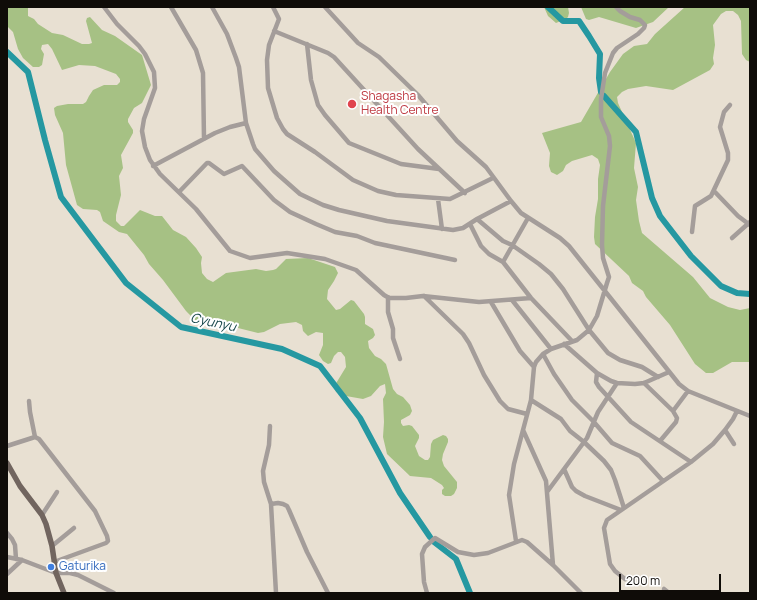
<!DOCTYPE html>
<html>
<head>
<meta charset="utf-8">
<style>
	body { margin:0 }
	#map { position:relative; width:757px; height:600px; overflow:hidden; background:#e8e0d2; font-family:Manrope,sans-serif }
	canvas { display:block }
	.frame { position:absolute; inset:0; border:8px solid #0f0c08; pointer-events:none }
	.scale { position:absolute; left:619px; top:574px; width:102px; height:18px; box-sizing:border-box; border:2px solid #0f0c08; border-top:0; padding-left:5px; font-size:12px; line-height:14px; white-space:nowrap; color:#0f0c08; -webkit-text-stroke:3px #fff; paint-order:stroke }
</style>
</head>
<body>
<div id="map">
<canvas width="757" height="600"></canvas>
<div class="frame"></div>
<div class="scale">200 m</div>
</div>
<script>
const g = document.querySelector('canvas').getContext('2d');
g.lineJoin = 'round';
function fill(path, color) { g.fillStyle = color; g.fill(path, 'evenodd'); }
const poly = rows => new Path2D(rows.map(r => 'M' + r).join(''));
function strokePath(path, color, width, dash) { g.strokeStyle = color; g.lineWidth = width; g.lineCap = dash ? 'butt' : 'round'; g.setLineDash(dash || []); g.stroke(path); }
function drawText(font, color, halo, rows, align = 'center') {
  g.font = font + ' Manrope,sans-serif'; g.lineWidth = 4; g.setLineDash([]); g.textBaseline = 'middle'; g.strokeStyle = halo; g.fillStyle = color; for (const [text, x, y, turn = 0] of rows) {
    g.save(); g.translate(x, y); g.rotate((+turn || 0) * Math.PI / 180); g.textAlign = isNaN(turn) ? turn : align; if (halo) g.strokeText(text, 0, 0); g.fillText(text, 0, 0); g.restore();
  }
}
fill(poly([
	[7,7,28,7,28,16,34,19,38,24,52,33,63,35,82,44,89,44,92,43,86,21,87,18,90,17,102,30,115,36,142,55,151,85,142,103,134,108,128,119,128,122,133,130,133,133,121,155,123,168,119,176,121,195,116,215,116,221,121,226,124,226,140,210,155,216,162,216,173,230,186,237,196,248,202,257,201,263,202,273,207,279,213,282,226,273,256,269,266,271,273,270,276,269,286,259,308,258,335,267,338,273,334,281,328,290,327,299,336,310,340,309,351,300,354,301,364,314,365,317,365,324,373,329,375,335,373,338,368,341,369,348,375,356,381,359,386,364,393,389,397,394,403,397,410,405,412,411,410,415,401,420,401,423,403,426,409,425,412,426,419,435,419,438,415,446,419,456,425,460,428,460,430,457,431,444,433,440,443,435,446,436,448,439,448,442,443,454,442,460,444,466,457,482,457,488,454,494,451,496,445,496,442,494,442,490,444,488,442,485,431,478,410,476,387,454,383,437,384,422,383,399,386,393,385,384,380,386,371,396,363,399,346,396,336,392,335,389,335,385,346,367,345,357,341,352,338,352,334,356,331,363,328,364,323,361,319,355,323,345,323,333,316,332,308,336,303,331,302,325,296,322,280,324,264,332,258,333,238,328,218,318,203,322,196,321,186,311,163,280,149,264,144,255,127,234,119,232,103,221,100,212,97,210,83,209,77,205,66,165,63,133,55,115,54,108,57,106,68,104,83,104,86,102,89,96,93,90,104,85,117,85,120,82,120,79,116,74,95,66,79,65,62,70,52,49,48,44,42,45,41,49,44,54,42,65,39,67,33,67,23,58,18,49,13,32,7,26],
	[544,7,568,7,569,13,568,17,566,19,556,23,548,16],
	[581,7,669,7,653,22,636,28,599,17,589,20,586,19],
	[685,7,750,7,750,62,746,60,742,54,741,21,738,15,733,11,726,11,721,14,713,25,715,45,713,58,714,64,710,70,673,90,646,86,628,89,622,92,617,97,618,103,636,143,634,168,638,187,636,200,639,221,642,233,693,277,710,298,728,307,740,310,750,308,750,362,732,362,713,373,706,373,695,364,670,325,646,297,643,291,632,283,629,276,595,244,594,237,595,217,598,199,598,179,600,165,598,159,592,155,572,161,566,165,563,171,557,175,551,172,549,166,550,153,542,133,581,122,610,72,623,54,634,46,647,44,655,34]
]), '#a6c184');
strokePath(poly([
	[548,7,563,21,579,21,589,36,600,54,599,78,601,92],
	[7,52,28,72,45,140,61,197,126,283,181,327,282,349,320,366,360,418,400,493,430,537],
	[604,96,636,132,652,198,660,216,691,256,721,286,737,293,750,294],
	[434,542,456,559,470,593]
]), '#2598a1', 6);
strokePath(poly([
	[104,7,117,24,139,46,145,54,154,72,155,88,144,119,142,131,145,147,150,160,160,174,196,209,230,251,250,258,287,253,325,259,356,270,384,295,389,298,406,298,423,296,479,302,531,298],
	[171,7,196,50,203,73,204,139],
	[212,7,227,34,236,58,239,67,246,123,253,144,255,149,274,171,300,194,323,205,339,210,387,221,453,230,463,228,477,219,511,201],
	[273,7,279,19,269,45,267,60,268,88,277,118,283,129,287,134,315,152,353,180,378,191,396,195,450,199,493,178],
	[325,7,358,43,379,57,418,95,457,141,486,167,511,201,521,213,560,238,569,246,679,384,688,391,750,416],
	[274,31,328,53,334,57,418,149,465,193],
	[307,44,311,80,318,105,325,115,349,143,401,164,439,169],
	[153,166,215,133,230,127,246,123],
	[714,191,738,216,750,225],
	[179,192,207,163,209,163,224,174,242,166,274,200,290,212,316,224,335,232,357,236,375,243,455,260],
	[438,199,442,229],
	[477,219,503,241,512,245,539,264,551,274,563,289,589,330,608,353,620,360,642,367,658,377],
	[470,224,481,246,489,254,503,262,531,298,572,341],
	[692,232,695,206,711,196,728,160,728,153,720,127,724,112,730,105],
	[732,238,750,222],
	[503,262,528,218],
	[424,296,463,334,469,343,484,375,500,401,508,409,527,414],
	[388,297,388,312,393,329,393,338,400,359],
	[512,300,551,349],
	[491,302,520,351,534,367],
	[564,344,597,373,611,381,617,383,635,384,644,383,669,372],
	[543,354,554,374,572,400,593,421,612,443,640,456,663,481],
	[597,373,596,382,599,387,631,422,691,462],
	[644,383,673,411,677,418,676,422,660,441],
	[531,400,561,419,570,431,584,442,604,461,611,470,615,480,624,508],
	[29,401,30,412,35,437],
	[673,411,688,391],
	[270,426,269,445,263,471,264,482,271,504],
	[725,430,734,444],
	[7,446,35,437,39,439,95,511,107,536,108,541,106,543,54,562],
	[564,469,572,487,576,491,585,496,621,510],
	[547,492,587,438,598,412,617,383],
	[42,515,57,492],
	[7,533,12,539,15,545,16,559],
	[516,541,509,495,514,464,523,430],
	[52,546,74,528],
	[7,557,22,560,56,573,70,573,78,575,114,593],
	[553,565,546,481,523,430,531,400,534,367,536,362,543,354,551,349,577,340,589,330,597,316,607,283,609,277,603,258,602,245,603,206,610,146,609,136,601,117,601,99,605,73,613,53,617,48,638,34,644,28,645,25,640,20,630,17,620,11,616,7],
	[7,574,22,560],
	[625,579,615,571,610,564,604,528,607,520,691,462,713,444,725,430,733,419,737,411],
	[664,589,669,593],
	[276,593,271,504,278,503,283,504,287,506,289,510,307,552,328,593],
	[427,593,424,582,422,554,425,547,435,538,458,552,474,555,488,553,522,540,527,542,553,565,581,593]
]), '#a49d9a', 4.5);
strokePath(poly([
	[7,463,20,486,42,515,46,524,52,546,56,573,64,593]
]), '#71655f', 5.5);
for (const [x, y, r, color] of [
	[352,104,5,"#e0444e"],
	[51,567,4,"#3f7fe0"]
]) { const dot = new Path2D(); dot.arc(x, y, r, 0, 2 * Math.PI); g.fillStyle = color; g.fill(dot); strokePath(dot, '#fff', 1.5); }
drawText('12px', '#be3a42', '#fff', [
	["Shagasha",361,97],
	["Health Centre",361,111]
], 'left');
drawText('12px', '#366cbe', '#fff', [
	["Gaturika",59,567]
], 'left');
drawText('italic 13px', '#0e3f43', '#fff', [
	["Cyunyu",213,323,12]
]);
</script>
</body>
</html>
